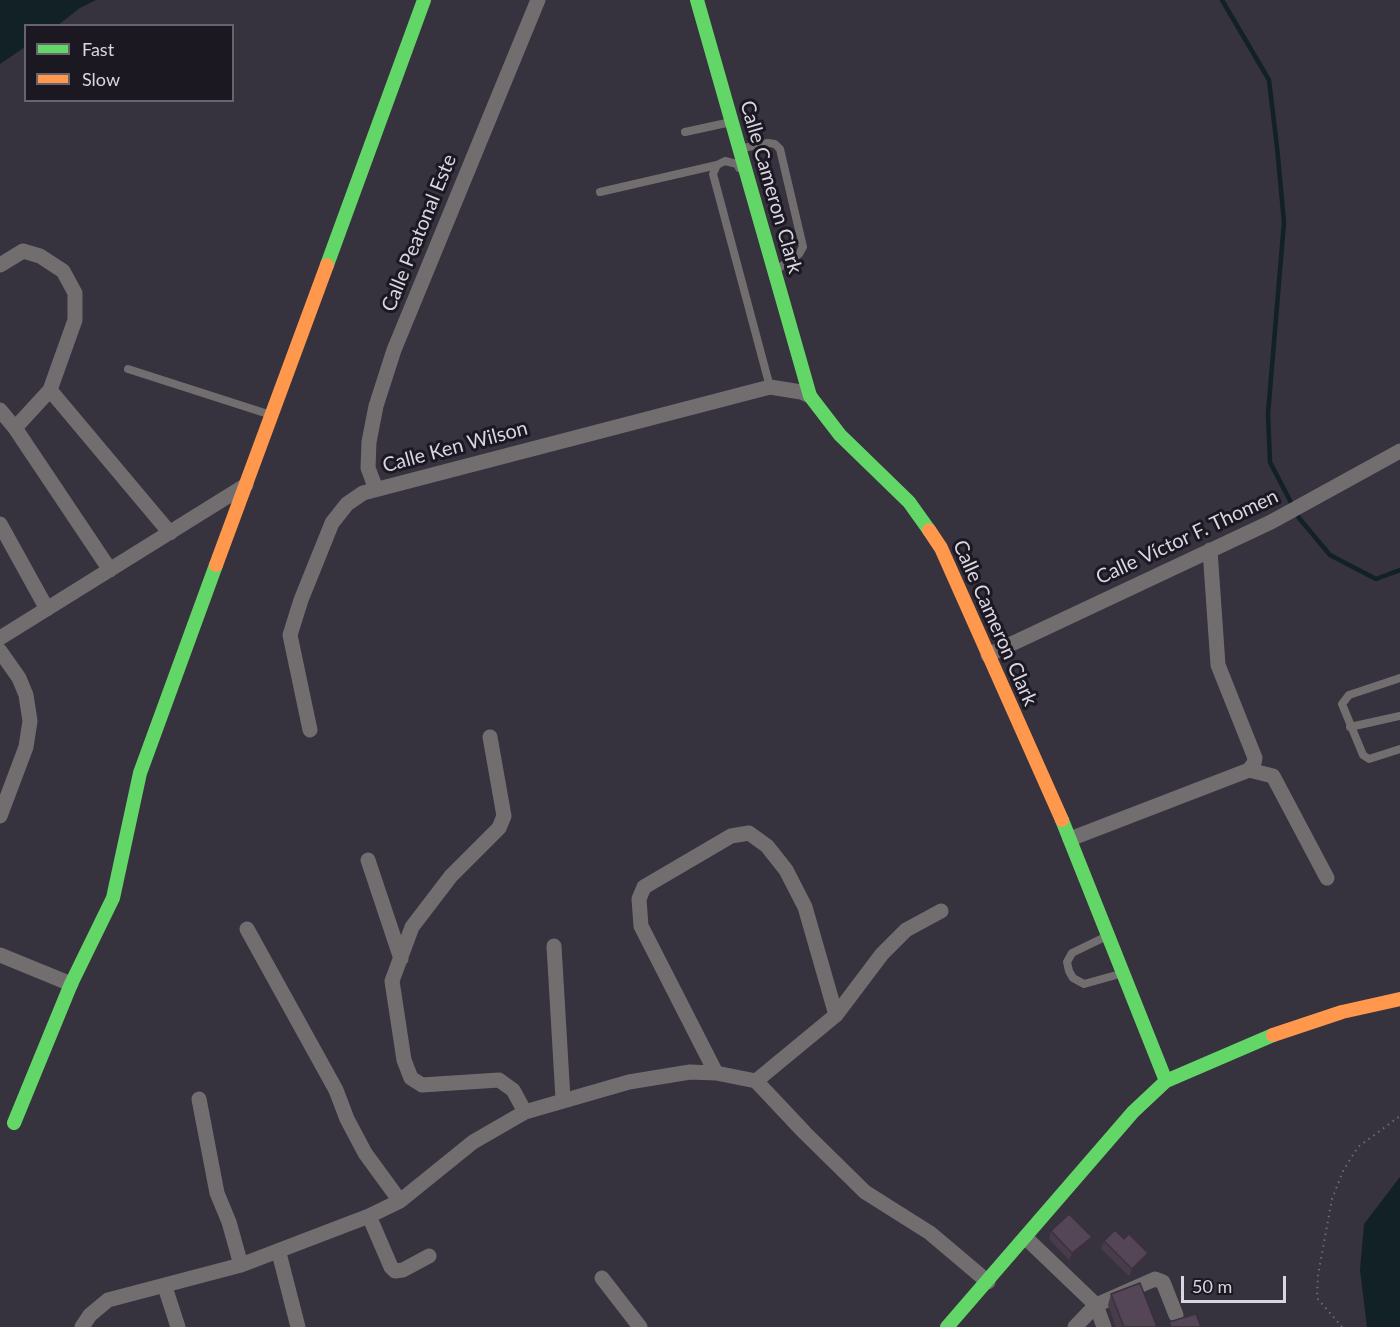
<!DOCTYPE html>
<html>
<head>
<meta charset="utf-8">
<style>
	body { margin:0 }
	#map { position:relative; width:1400px; height:1327px; overflow:hidden; background:#36323e; font-family:Lato,sans-serif }
	canvas { display:block }
	.legend { position:absolute; left:24px; top:24px; width:210px; height:78px; box-sizing:border-box; background:#1b1821; border:2px solid #67646e; margin:0; padding:8px 10px; list-style:none; font-size:18px; color:#d9d5e2 }
	.legend li { display:flex; align-items:center; gap:12px; height:30px }
	.legend b { width:30px; border:2px solid #67646e }
	.scale { position:absolute; left:1181px; top:1276px; width:105px; height:27px; box-sizing:border-box; border:3px solid #d9d5e2; border-top:0; padding-left:8px; font-size:18px; line-height:21px; white-space:nowrap; color:#d9d5e2; -webkit-text-stroke:4px #1b1821; paint-order:stroke }
</style>
</head>
<body>
<div id="map">
<canvas width="1400" height="1327"></canvas>
<ul class="legend">
<li><b style="height:8px;background:#63d668"></b>Fast</li>
<li><b style="height:8px;background:#ff974d"></b>Slow</li>
</ul>
<div class="scale">50 m</div>
</div>
<script>
const g = document.querySelector('canvas').getContext('2d');
g.lineJoin = 'round';
function fill(path, color) { g.fillStyle = color; g.fill(path, 'evenodd'); }
const poly = rows => new Path2D(rows.map(r => 'M' + r).join(''));
function strokePath(path, color, width, dash) { g.strokeStyle = color; g.lineWidth = width; g.lineCap = dash ? 'butt' : 'round'; g.setLineDash(dash || []); g.stroke(path); }
function drawText(font, color, halo, rows, align = 'center') {
  g.font = font + ' Lato,sans-serif'; g.lineWidth = 6; g.setLineDash([]); g.textBaseline = 'middle'; g.strokeStyle = halo; g.fillStyle = color; for (const [text, x, y, turn = 0] of rows) {
    g.save(); g.translate(x, y); g.rotate((+turn || 0) * Math.PI / 180); g.textAlign = isNaN(turn) ? turn : align; if (halo) g.strokeText(text, 0, 0); g.fillText(text, 0, 0); g.restore();
  }
}
fill(poly([
	[0,0,96,0,80,8,58,25,26,26,25,47,0,64],
	[1400,1177,1400,1327,1367,1327,1360,1270,1364,1224]
]), '#122125');
strokePath(poly([
	[1222,0,1269,80,1277,147,1284,222,1268,414,1270,462,1299,518,1330,555,1376,579,1400,570]
]), '#122125', 4.5);
strokePath(poly([
	[1342,1327,1317,1298,1318,1275,1332,1199,1343,1171,1358,1147,1400,1116]
]), '#6f6c70', 2, [1.5, 4.5]);
strokePath(poly([
	[685,132,731,122],
	[743,148,768,143,775,144,780,149,803,247,799,254,776,270],
	[739,168,737,164,725,161,717,165,713,174,770,387],
	[600,192,717,165],
	[128,369,268,414],
	[1400,678,1349,695,1342,704,1363,755,1369,759,1400,749],
	[1350,727,1400,716],
	[1107,936,1072,953,1067,962,1069,971,1073,978,1084,984,1120,974]
]), '#726e70', 8);
strokePath(poly([
	[0,265,23,251,40,256,63,271,75,293,75,320,50,390,15,428],
	[50,390,170,533],
	[0,410,15,428,110,570],
	[376,489,368,468,369,442,376,406,394,350,538,0],
	[0,524,47,609],
	[1210,550,1218,665,1255,758,1254,763,1249,770],
	[0,638,246,485],
	[0,651,19,678,26,695,30,721,26,747,0,816],
	[988,655,1271,522,1400,451],
	[310,730,290,635,301,600,332,523,347,504,363,493,770,387,801,392,810,396],
	[490,737,504,816,499,828,451,876,412,927,392,981,404,1060,411,1078,422,1085,499,1080,513,1090,525,1112],
	[1070,839,1249,770,1273,776,1327,878],
	[368,860,401,959],
	[247,929,336,1090,347,1119,365,1153,400,1201],
	[554,946,563,1099],
	[0,955,71,984],
	[716,1073,641,926,639,899,644,887,731,836,749,833,767,846,786,870,805,907,836,1015],
	[756,1081,805,1133,865,1192,930,1233,988,1282],
	[756,1081,836,1015,882,954,906,930,941,911],
	[199,1099,217,1193,229,1222,241,1265],
	[369,1216,391,1267,395,1271,403,1270,429,1256],
	[1026,1238,1096,1305,1104,1327],
	[279,1253,298,1327],
	[602,1278,640,1327],
	[165,1287,178,1327],
	[82,1327,90,1315,108,1300,241,1265,369,1216,400,1201,473,1142,525,1112,629,1082,690,1072,716,1073,756,1081],
	[1075,1327,1096,1305,1155,1279,1163,1282,1176,1315]
]), '#726e70', 15);
strokePath(poly([
	[697,0,810,396,840,435,909,502,929,530],
	[327,265,424,0],
	[1062,820,1166,1081],
	[14,1123,71,984,113,898,140,773,216,565],
	[947,1327,1133,1112,1166,1081,1273,1035]
]), '#63d668', 14);
strokePath(poly([
	[929,530,941,548,1062,820],
	[216,565,327,265],
	[1273,1035,1342,1012,1400,999]
]), '#ff974d', 14);
fill(poly([
	[1051,1231,1092,1237,1090,1244,1069,1260,1049,1239],
	[1104,1241,1145,1260,1129,1276,1101,1249],
	[1111,1294,1157,1327,1116,1327,1108,1305]
]), '#483c4b');
fill(poly([
	[1092,1237,1090,1244,1069,1260,1072,1253],
	[1148,1253,1145,1260,1129,1276,1132,1269]
]), '#3b313d');
const building = poly([
	[1069,1214,1092,1237,1072,1253,1051,1231,1069,1214],
	[1115,1230,1124,1239,1129,1234,1148,1253,1132,1269,1104,1241,1115,1230],
	[1140,1283,1157,1327,1124,1327,1111,1294,1140,1283],
	[1196,1314,1201,1327,1171,1327,1169,1322,1196,1314]
]);
fill(building, '#544657');
strokePath(building, '#3b313d', 1.5);
drawText('20px', '#d9d5e2', '#1b1821', [
	["Calle Cameron Clark",771,187,74],
	["Calle Peatonal Este",419,233,-68],
	["Calle Ken Wilson",455,447,-15],
	["Calle Víctor F. Thomen",1187,537,-25],
	["Calle Cameron Clark",995,623,66]
]);
</script>
</body>
</html>
